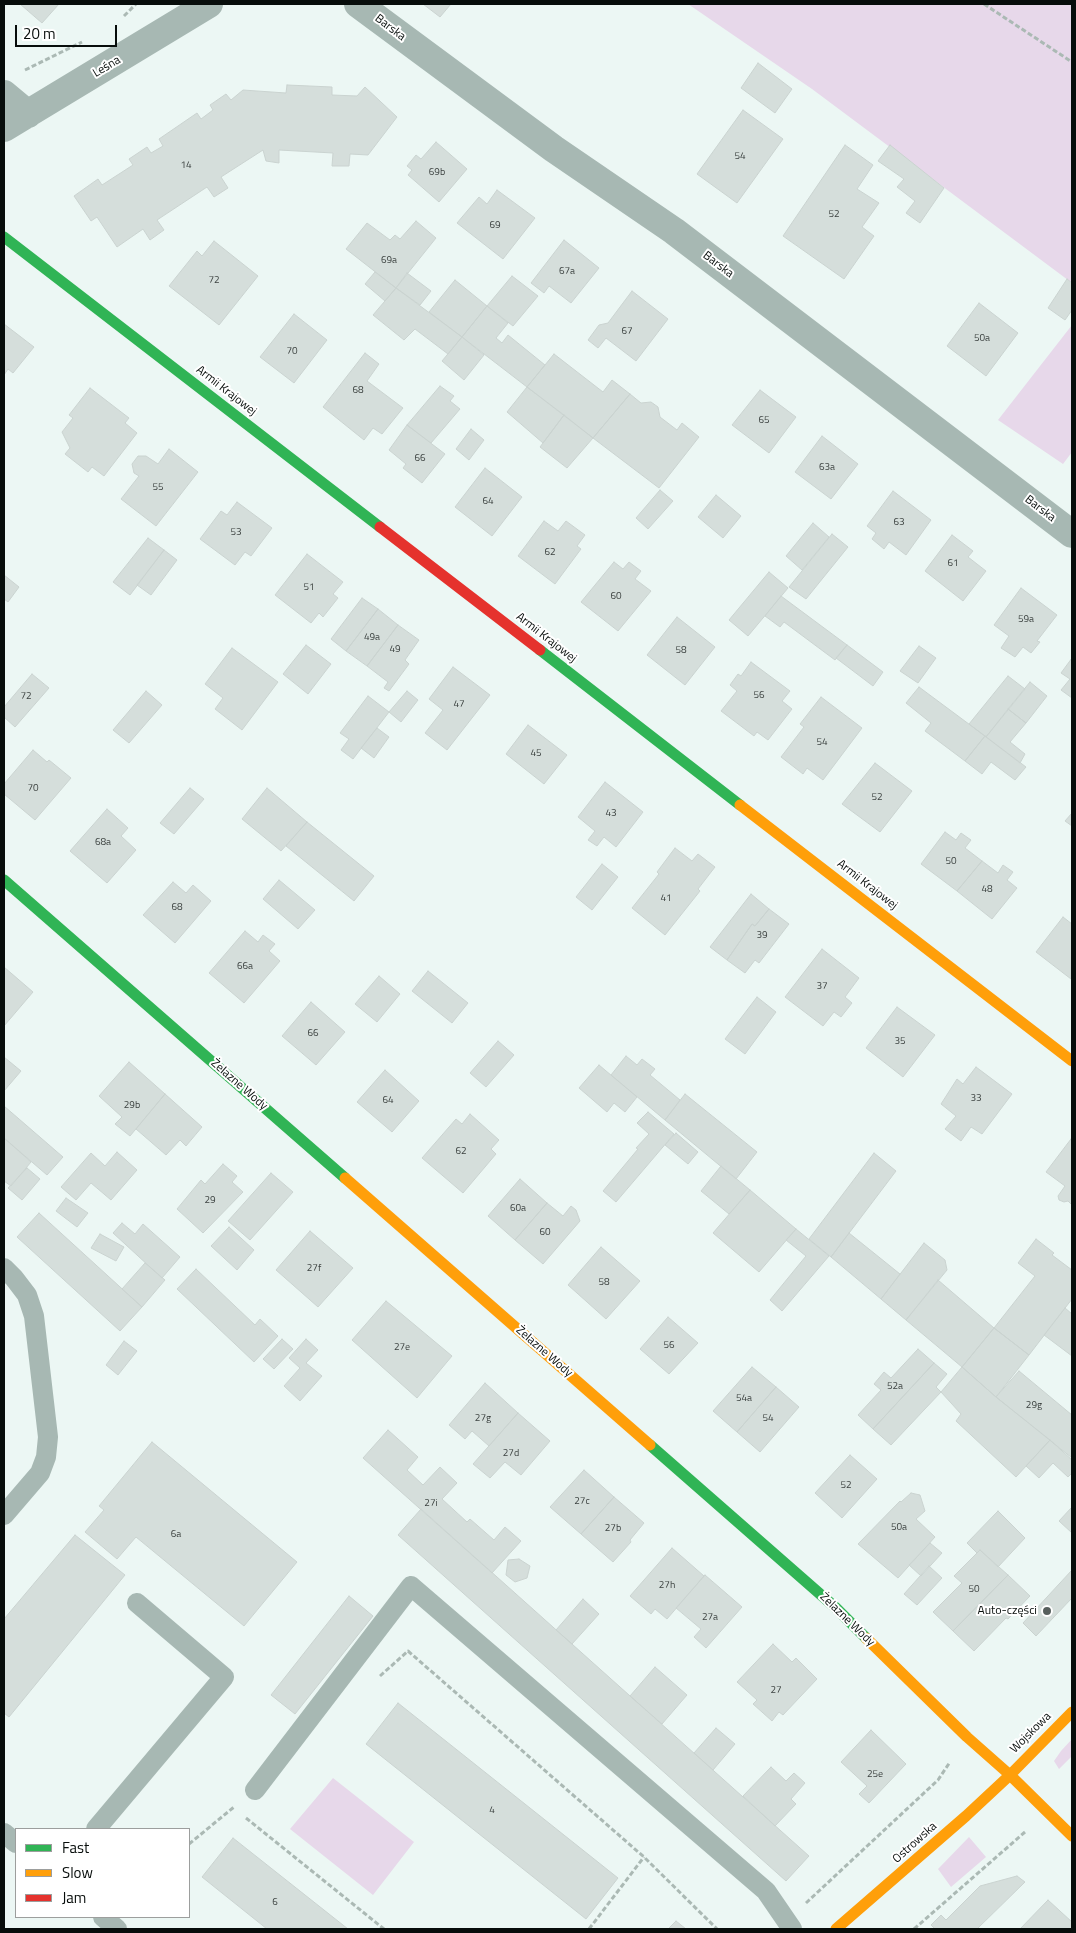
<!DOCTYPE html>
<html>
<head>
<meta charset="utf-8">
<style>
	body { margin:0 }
	#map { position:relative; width:1076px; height:1933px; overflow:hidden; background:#ecf7f4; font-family:"Titillium Web",sans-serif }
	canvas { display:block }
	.frame { position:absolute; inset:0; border:5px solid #070d0b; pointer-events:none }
	.legend { position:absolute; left:15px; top:1828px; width:175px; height:90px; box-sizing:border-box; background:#fff; border:1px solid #9c9e9d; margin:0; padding:6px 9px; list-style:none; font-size:15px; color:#070d0b }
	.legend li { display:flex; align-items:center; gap:10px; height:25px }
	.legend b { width:25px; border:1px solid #9c9e9d }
	.scale { position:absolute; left:15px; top:25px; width:102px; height:22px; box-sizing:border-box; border:2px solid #070d0b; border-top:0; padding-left:6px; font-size:15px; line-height:18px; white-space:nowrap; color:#070d0b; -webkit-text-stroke:4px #fff; paint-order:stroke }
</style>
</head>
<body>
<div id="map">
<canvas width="1076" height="1933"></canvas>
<div class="frame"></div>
<ul class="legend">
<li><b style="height:6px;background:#30b455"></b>Fast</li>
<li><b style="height:6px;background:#ff9f0a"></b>Slow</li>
<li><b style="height:6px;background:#e5322d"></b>Jam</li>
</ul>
<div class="scale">20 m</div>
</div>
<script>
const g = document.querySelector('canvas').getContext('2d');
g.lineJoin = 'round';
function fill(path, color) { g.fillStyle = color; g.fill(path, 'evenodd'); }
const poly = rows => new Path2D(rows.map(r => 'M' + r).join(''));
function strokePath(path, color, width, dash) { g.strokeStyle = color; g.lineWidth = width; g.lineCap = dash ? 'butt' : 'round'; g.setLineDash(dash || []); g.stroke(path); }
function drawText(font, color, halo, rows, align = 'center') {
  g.font = font + ' "Titillium Web",sans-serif'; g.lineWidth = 4; g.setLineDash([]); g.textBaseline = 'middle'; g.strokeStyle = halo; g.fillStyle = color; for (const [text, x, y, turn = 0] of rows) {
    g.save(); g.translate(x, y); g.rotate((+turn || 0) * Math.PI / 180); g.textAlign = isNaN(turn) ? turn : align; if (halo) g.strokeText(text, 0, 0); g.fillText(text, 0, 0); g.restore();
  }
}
fill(poly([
	[688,4,1070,4,1072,5,1072,283,812,89],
	[1072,325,1072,452,1063,464,998,420],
	[1072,1739,1072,1756,1059,1769,1054,1761,1061,1751],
	[333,1778,414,1842,373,1895,290,1829],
	[969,1837,986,1857,951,1887,938,1869]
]), '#e7d8ea');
const building = poly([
	[20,4,59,4,42,23,20,4],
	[423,4,451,4,440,17,423,4],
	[758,63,792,89,775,113,741,88,758,63],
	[287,85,332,87,332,95,357,96,365,87,397,117,368,155,350,154,349,166,332,166,333,153,279,150,279,163,266,161,263,150,221,177,228,188,214,197,207,187,157,220,164,230,150,240,143,229,117,247,97,217,91,221,74,196,98,179,102,185,133,165,129,159,147,147,151,153,163,146,159,139,197,113,201,119,213,110,210,105,226,94,231,100,243,90,286,93,287,85],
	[743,110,783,139,737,203,697,174,743,110],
	[436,142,467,169,439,202,408,175,412,170,407,166,416,155,421,159,436,142],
	[845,145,873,165,857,189,879,203,862,227,874,236,844,279,783,236,845,145],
	[890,145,944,188,920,223,906,213,915,201,897,187,904,179,878,161,890,145],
	[497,190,535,218,503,259,457,223,479,197,487,204,497,190],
	[416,221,436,238,396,288,346,249,367,223,390,240,395,235,400,239,416,221],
	[564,240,599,268,571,303,549,286,544,293,531,283,564,240],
	[214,241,258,276,219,325,169,286,197,251,202,256,214,241],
	[375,272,396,288,385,301,365,284,375,272],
	[407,273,431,291,420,305,396,288,407,273],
	[512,276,538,296,513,326,487,306,512,276],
	[1067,279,1072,283,1072,310,1065,320,1048,308,1067,279],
	[455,280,487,306,462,337,429,312,455,280],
	[396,288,462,337,448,354,415,329,404,340,373,315,396,288],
	[632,291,668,319,636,361,606,338,598,348,588,340,599,325,608,323,632,291],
	[979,303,1018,333,986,376,947,346,979,303],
	[487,306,508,323,496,338,502,343,508,335,545,365,527,387,462,337,487,306],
	[294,314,327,340,294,383,260,357,294,314],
	[4,324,34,347,13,373,8,369,4,375,4,324],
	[462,337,484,355,464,380,442,361,462,337],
	[365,353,379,364,367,381,403,408,382,434,373,428,364,440,323,407,365,353],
	[554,354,603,392,612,380,630,394,593,438,527,387,554,354],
	[440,386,454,396,450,401,460,409,431,443,407,425,440,386],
	[527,387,564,415,543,443,507,412,527,387],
	[90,388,129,418,125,423,137,433,104,476,92,467,88,472,65,454,70,448,62,432,73,418,69,415,90,388],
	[760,390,796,417,769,453,732,425,760,390],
	[630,394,641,403,651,402,658,407,660,417,677,430,682,423,699,437,659,488,593,438,630,394],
	[564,415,593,438,567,468,540,447,564,415],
	[407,425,445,454,422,483,403,468,406,464,389,450,407,425],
	[471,429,484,440,469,460,456,449,471,429],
	[822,436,858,464,831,499,795,472,822,436],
	[169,449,198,472,156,526,121,499,139,476,134,473,132,464,138,456,146,456,158,464,169,449],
	[485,468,522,497,492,536,455,507,485,468],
	[660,490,673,501,648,529,636,518,660,490],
	[893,491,931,520,906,555,889,542,884,549,872,539,876,533,867,526,893,491],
	[716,495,741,516,723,538,698,517,716,495],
	[237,502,272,528,251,556,245,552,235,565,200,539,221,511,227,515,237,502],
	[544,521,558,531,566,521,585,535,577,546,581,549,555,584,518,556,544,521],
	[813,523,829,537,802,570,786,556,813,523],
	[832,534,848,547,806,599,789,587,832,534],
	[952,535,973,551,968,557,986,571,963,601,925,571,952,535],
	[148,538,164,550,130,595,113,582,148,538],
	[164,550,177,560,151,595,137,585,164,550],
	[307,554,343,582,333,594,338,598,323,617,319,613,311,623,275,595,307,554],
	[614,562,623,569,629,562,641,571,635,579,651,591,618,631,581,602,614,562],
	[769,572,788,588,748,636,729,620,769,572],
	[4,575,19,587,8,602,4,599,4,575],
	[1021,588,1057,615,1037,641,1040,642,1031,653,1023,647,1015,657,1001,648,1009,636,994,625,1021,588],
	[781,596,847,645,835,660,784,622,780,627,765,616,781,596],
	[362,598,378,609,346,651,331,639,362,598],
	[378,609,398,625,367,666,346,651,378,609],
	[677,617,715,647,685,685,647,655,677,617],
	[398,625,419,640,405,660,409,664,389,691,384,688,388,682,367,666,398,625],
	[306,645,331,664,308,694,283,674,306,645],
	[847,645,883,672,873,686,836,658,847,645],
	[919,646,936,658,918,683,900,671,919,646],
	[232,648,278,682,242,730,215,709,223,698,205,684,232,648],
	[1072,658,1072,698,1061,690,1070,679,1061,673,1072,658],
	[751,662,790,691,782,701,792,709,768,740,757,732,754,736,721,711,737,691,730,685,738,674,741,676,751,662],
	[453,667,490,695,447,750,425,733,443,710,429,699,453,667],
	[32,674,49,688,15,727,4,717,4,707,32,674],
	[1008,676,1025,689,986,737,969,724,1008,676],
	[1030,682,1047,696,1026,723,1008,709,1030,682],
	[919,687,985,736,965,761,925,731,931,723,906,703,919,687],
	[146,691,162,705,129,743,113,730,146,691],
	[407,691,418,700,401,722,389,712,407,691],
	[368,696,389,712,353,759,341,750,349,739,340,733,368,696],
	[821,697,862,728,823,780,807,768,803,774,781,757,804,727,800,724,821,697],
	[1008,709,1026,723,1010,742,1025,754,1020,763,986,737,1008,709],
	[528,725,567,755,544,784,506,754,528,725],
	[377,728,389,737,374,758,361,748,377,728],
	[985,736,1026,767,1015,780,991,762,982,774,965,761,985,736],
	[33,750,47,762,49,760,71,778,35,820,4,794,4,784,33,750],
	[875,763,912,791,880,832,842,804,875,763],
	[605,782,643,812,616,847,604,837,597,846,588,840,595,831,578,817,605,782],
	[190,788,204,799,174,834,160,823,190,788],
	[267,788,307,822,281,851,242,819,267,788],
	[107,809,128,828,121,836,136,850,107,883,70,851,107,809],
	[1072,813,1072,826,1065,821,1072,813],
	[307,822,374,876,354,901,286,846,307,822],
	[945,832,956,840,961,833,971,840,965,848,982,861,957,891,921,864,945,832],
	[675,848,692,861,698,854,715,867,698,889,700,891,665,935,632,908,659,874,657,872,675,848],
	[982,861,998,873,1003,865,1013,872,1007,880,1017,888,992,919,957,891,982,861],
	[602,864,618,877,592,910,576,897,602,864],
	[279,880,315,910,298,929,263,899,279,880],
	[173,882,186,893,193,885,211,901,175,943,143,915,173,882],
	[751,894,769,909,755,926,752,924,727,960,710,947,751,894],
	[769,909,789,924,759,963,755,960,745,973,727,960,752,924,755,926,769,909],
	[1063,917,1072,924,1071,979,1036,952,1063,917],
	[245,931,258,942,263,935,275,944,269,951,280,961,244,1003,209,973,245,931],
	[822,949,859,978,845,997,852,1003,841,1017,834,1012,823,1026,785,997,822,949],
	[4,967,33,992,4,1026,4,967],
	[428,971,468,1003,452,1023,412,991,428,971],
	[379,976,400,994,377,1022,355,1004,379,976],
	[757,997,776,1012,745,1054,725,1039,757,997],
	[311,1002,345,1032,316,1065,282,1036,311,1002],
	[897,1007,935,1035,903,1077,866,1048,897,1007],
	[498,1041,514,1055,486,1087,470,1073,498,1041],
	[626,1056,637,1065,642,1059,655,1069,650,1075,680,1100,665,1120,611,1075,626,1056],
	[4,1057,21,1071,4,1091,4,1057],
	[129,1062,165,1094,130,1136,115,1124,122,1117,99,1096,129,1062],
	[599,1065,637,1097,625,1112,614,1103,607,1112,579,1088,599,1065],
	[976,1067,1012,1094,982,1134,971,1127,961,1141,945,1129,956,1116,941,1104,957,1079,963,1084,976,1067],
	[385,1070,419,1101,392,1132,357,1102,385,1070],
	[165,1094,202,1127,186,1146,180,1140,166,1155,136,1129,165,1094],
	[685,1094,757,1152,736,1179,665,1120,685,1094],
	[4,1106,63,1157,47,1175,4,1138,4,1106],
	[648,1112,674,1134,616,1202,603,1191,638,1149,636,1148,649,1134,637,1123,648,1112],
	[470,1114,499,1140,491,1149,496,1154,463,1193,422,1158,456,1119,462,1124,470,1114],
	[676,1133,698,1152,688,1164,665,1145,676,1133],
	[4,1138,31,1162,11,1186,4,1181,4,1138],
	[1071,1139,1072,1140,1072,1205,1068,1201,1064,1202,1059,1200,1058,1196,1065,1186,1046,1172,1071,1139],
	[117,1152,137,1170,111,1200,91,1183,76,1200,61,1187,91,1153,105,1166,117,1152],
	[874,1153,896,1171,831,1257,809,1239,874,1153],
	[223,1164,237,1176,232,1182,243,1192,203,1233,177,1209,201,1180,205,1184,223,1164],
	[721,1166,750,1190,729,1214,701,1191,721,1166],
	[27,1168,40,1179,22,1200,8,1188,27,1168],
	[271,1173,293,1192,250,1240,228,1221,271,1173],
	[520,1179,547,1203,515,1240,488,1216,520,1179],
	[750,1190,796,1229,759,1272,713,1233,750,1190],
	[66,1198,88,1213,77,1227,56,1211,66,1198],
	[547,1203,563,1216,571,1206,576,1210,580,1221,543,1264,515,1240,547,1203],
	[39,1213,142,1307,120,1331,17,1237,39,1213],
	[122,1223,135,1234,143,1224,180,1257,162,1278,113,1233,122,1223],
	[229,1227,254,1250,237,1270,211,1246,229,1227],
	[796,1229,829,1256,782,1311,770,1300,806,1256,786,1240,796,1229],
	[310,1231,353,1268,318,1307,276,1270,310,1231],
	[849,1233,900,1274,881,1299,831,1257,849,1233],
	[100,1234,124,1247,116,1261,91,1248,100,1234],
	[1036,1239,1054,1253,1052,1255,1072,1270,1072,1299,1029,1355,994,1328,1035,1276,1018,1263,1036,1239],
	[924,1243,945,1260,947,1270,906,1320,881,1299,924,1243],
	[601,1247,640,1281,606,1319,568,1285,601,1247],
	[145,1263,165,1280,142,1307,122,1289,145,1263],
	[196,1269,255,1325,260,1319,278,1336,254,1362,177,1289,196,1269],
	[938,1280,994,1328,962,1367,906,1320,938,1280],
	[386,1301,452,1356,417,1398,352,1340,386,1301],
	[1065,1308,1072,1314,1072,1356,1044,1335,1065,1308],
	[668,1317,698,1343,669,1374,640,1349,668,1317],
	[994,1328,1029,1355,996,1397,962,1367,994,1328],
	[282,1339,293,1349,274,1369,263,1359,282,1339],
	[306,1339,318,1350,306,1363,322,1376,300,1401,284,1386,300,1368,289,1358,306,1339],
	[124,1341,137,1351,118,1375,106,1365,124,1341],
	[918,1349,934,1363,873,1429,858,1415,881,1390,874,1384,884,1372,891,1378,918,1349],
	[934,1363,947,1374,936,1387,941,1392,891,1445,873,1429,934,1363],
	[752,1367,776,1387,737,1432,713,1411,752,1367],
	[962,1367,996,1397,1050,1440,1016,1477,956,1421,961,1414,941,1392,962,1367],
	[1019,1371,1072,1415,1072,1458,996,1397,1019,1371],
	[485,1383,518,1413,489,1446,472,1431,465,1439,449,1425,485,1383],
	[776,1387,799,1407,760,1452,737,1432,776,1387],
	[518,1413,550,1441,521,1475,505,1462,490,1478,473,1464,518,1413],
	[388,1430,418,1457,407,1470,423,1485,440,1467,457,1483,442,1499,467,1522,470,1519,494,1540,505,1527,521,1541,492,1573,363,1458,388,1430],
	[1050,1440,1072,1460,1072,1473,1068,1477,1053,1463,1039,1478,1026,1466,1050,1440],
	[152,1442,297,1562,244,1626,136,1537,117,1559,85,1532,104,1510,99,1506,152,1442],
	[850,1455,877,1479,842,1518,815,1493,850,1455],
	[584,1470,614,1497,581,1534,550,1507,584,1470],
	[911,1493,920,1495,925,1511,916,1519,935,1537,898,1578,858,1544,900,1501,901,1502,911,1493],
	[614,1497,644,1523,630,1540,631,1542,613,1562,581,1534,614,1497],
	[1072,1507,1072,1533,1059,1521,1072,1507],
	[421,1509,809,1856,786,1881,398,1535,421,1509],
	[998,1511,1025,1538,998,1567,980,1550,977,1553,967,1543,998,1511],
	[75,1535,125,1575,9,1717,4,1713,4,1619,75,1535],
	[930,1543,942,1553,921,1576,909,1565,930,1543],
	[672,1548,704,1576,667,1619,655,1609,651,1614,630,1596,672,1548],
	[980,1550,1008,1575,953,1631,933,1612,962,1583,954,1576,980,1550],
	[519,1559,530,1566,527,1578,515,1582,506,1575,508,1560,519,1559],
	[929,1566,942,1578,917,1605,904,1594,929,1566],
	[1072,1570,1072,1598,1036,1636,1023,1623,1072,1570],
	[705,1575,742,1607,706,1648,694,1637,701,1629,676,1608,705,1575],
	[1008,1575,1030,1596,1008,1619,1006,1618,974,1651,953,1631,1008,1575],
	[349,1596,373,1616,295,1714,271,1695,349,1596],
	[583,1599,599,1614,572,1644,556,1630,583,1599],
	[773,1644,792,1662,796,1658,817,1679,783,1715,779,1712,772,1721,753,1704,757,1700,737,1682,773,1644],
	[655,1667,687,1695,662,1724,630,1696,655,1667],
	[398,1703,618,1878,586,1919,366,1744,398,1703],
	[716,1728,735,1744,713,1770,694,1753,716,1728],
	[871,1730,906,1764,869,1803,859,1794,867,1786,841,1762,871,1730],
	[771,1767,786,1781,794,1773,805,1783,791,1799,796,1804,775,1826,743,1796,771,1767],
	[233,1838,348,1929,267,1929,202,1877,233,1838],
	[1017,1876,1025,1882,977,1929,935,1929,931,1925,941,1915,946,1920,980,1886,1017,1876],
	[1048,1900,1072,1922,1072,1929,1020,1929,1048,1900],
	[676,1921,686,1929,668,1929,676,1921]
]);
fill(building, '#d5dedb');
strokePath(building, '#cad3d0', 1);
strokePath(poly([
	[984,4,1072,62],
	[124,16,136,4],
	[25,70,82,42],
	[380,1676,408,1651,644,1857,717,1929],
	[246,1818,384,1929],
	[189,1844,234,1807],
	[806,1903,938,1780,950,1762],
	[589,1929,644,1857],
	[914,1929,1025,1832]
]), '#abb9b4', 3, [5, 2.5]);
strokePath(poly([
	[4,1268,14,1278,27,1295,34,1316,48,1437,46,1457,40,1473,4,1515],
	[255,1790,411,1586,766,1891,792,1929],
	[96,1829,224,1677,137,1603],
	[4,1833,16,1843],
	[103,1917,117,1929]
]), '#a7b8b3', 20);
strokePath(poly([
	[358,4,554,149,674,231,1072,534],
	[4,94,28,114],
	[4,128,209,4]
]), '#a7b8b3', 28);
strokePath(poly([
	[4,237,380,527],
	[540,650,740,805],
	[4,880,345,1178],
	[650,1445,836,1608,866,1638]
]), '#30b455', 11);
strokePath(poly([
	[740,805,1072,1061],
	[345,1178,650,1445],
	[866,1638,967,1737,1010,1775,1072,1836],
	[836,1929,966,1816,1010,1775,1072,1712]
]), '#ff9f0a', 11);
strokePath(poly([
	[380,527,540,650]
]), '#e5322d', 11);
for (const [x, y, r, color] of [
	[1047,1611,5,"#575f5d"]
]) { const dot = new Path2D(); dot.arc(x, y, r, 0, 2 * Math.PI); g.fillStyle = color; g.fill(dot); strokePath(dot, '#fff', 2); }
drawText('10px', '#3c4240', null, [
	["54",740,157],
	["14",186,166],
	["69b",437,173],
	["52",834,215],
	["69",495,226],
	["69a",389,261],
	["67a",567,272],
	["72",214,281],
	["67",627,332],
	["50a",982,339],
	["70",292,352],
	["68",358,391],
	["65",764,421],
	["66",420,459],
	["63a",827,468],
	["55",158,488],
	["64",488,502],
	["63",899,523],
	["53",236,533],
	["62",550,553],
	["61",953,564],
	["51",309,588],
	["60",616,597],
	["59a",1026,620],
	["49a",372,638],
	["49",395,650],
	["58",681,651],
	["56",759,696],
	["72",26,697],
	["47",459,705],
	["54",822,743],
	["45",536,754],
	["70",33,789],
	["52",877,798],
	["43",611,814],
	["68a",103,843],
	["50",951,862],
	["48",987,890],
	["41",666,899],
	["68",177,908],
	["39",762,936],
	["66a",245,967],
	["37",822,987],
	["66",313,1034],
	["35",900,1042],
	["33",976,1099],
	["64",388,1101],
	["29b",132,1106],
	["62",461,1152],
	["29",210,1201],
	["60a",518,1209],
	["60",545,1233],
	["27f",314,1269],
	["58",604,1283],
	["56",669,1346],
	["27e",402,1348],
	["52a",895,1387],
	["54a",744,1399],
	["29g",1034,1406],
	["27g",483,1419],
	["54",768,1419],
	["27d",511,1454],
	["52",846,1486],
	["27c",582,1502],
	["27i",431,1504],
	["50a",899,1528],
	["27b",613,1529],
	["6a",176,1535],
	["27h",667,1586],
	["50",974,1590],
	["27a",710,1618],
	["27",776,1691],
	["25e",875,1775],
	["4",492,1811],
	["6",275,1903]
]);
drawText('12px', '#070d0b', '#fff', [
	["Barska",390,28,37],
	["Leśna",107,67,-31],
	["Barska",718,265,37],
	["Armii Krajowej",226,391,38],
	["Barska",1040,509,37],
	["Armii Krajowej",546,638,38],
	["Armii Krajowej",867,885,38],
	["Żelazne Wody",239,1085,41],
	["Żelazne Wody",544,1352,41],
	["Żelazne Wody",847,1620,44],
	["Wojskowa",1031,1733,-45],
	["Ostrowska",915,1843,-42]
]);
drawText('12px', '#070d0b', '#fff', [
	["Auto-części",1037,1611]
], 'right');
</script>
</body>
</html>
